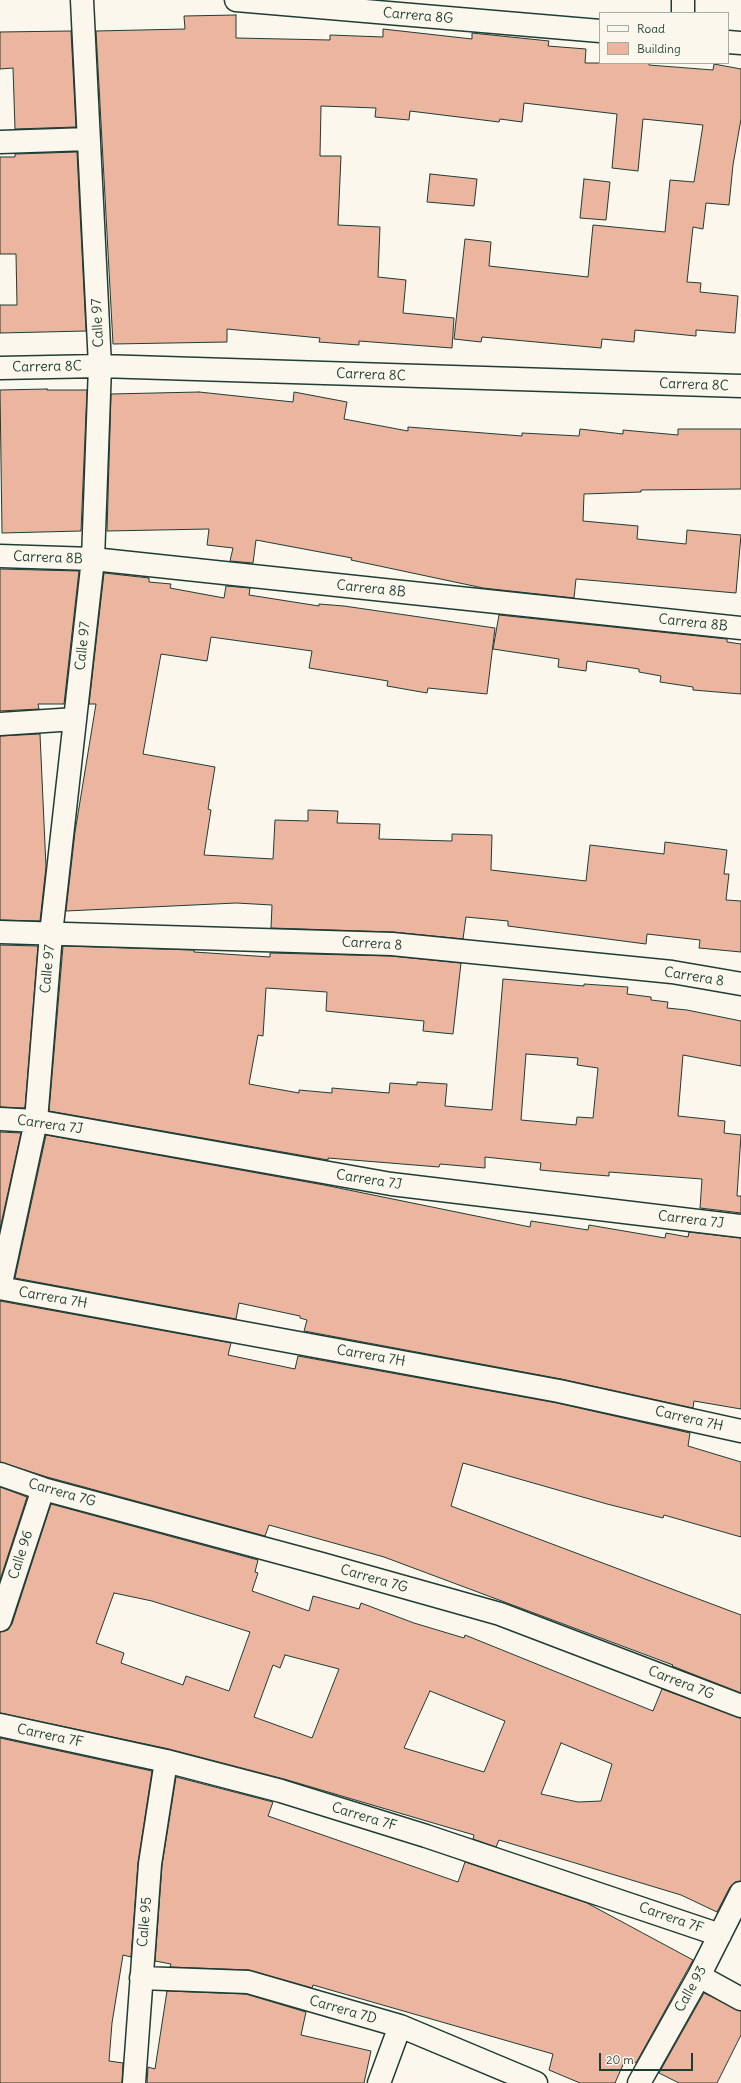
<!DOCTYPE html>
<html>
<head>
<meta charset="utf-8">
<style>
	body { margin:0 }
	#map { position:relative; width:741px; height:2083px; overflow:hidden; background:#fbf7ec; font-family:Delius,sans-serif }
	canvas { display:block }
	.legend { position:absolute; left:599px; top:12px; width:130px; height:52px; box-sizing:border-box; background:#fbf7ec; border:1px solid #a3ada2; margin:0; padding:5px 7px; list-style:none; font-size:12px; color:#1f3d34 }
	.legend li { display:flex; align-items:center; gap:8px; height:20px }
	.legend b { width:20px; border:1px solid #a3ada2 }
	.scale { position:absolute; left:599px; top:2053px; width:94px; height:18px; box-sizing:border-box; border:2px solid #1f3d34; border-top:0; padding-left:5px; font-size:12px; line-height:14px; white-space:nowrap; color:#1f3d34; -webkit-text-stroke:3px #fbf7ec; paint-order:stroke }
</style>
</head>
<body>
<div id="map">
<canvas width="741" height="2083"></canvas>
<ul class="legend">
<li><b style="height:5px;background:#fbf7ec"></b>Road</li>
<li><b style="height:11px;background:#ebb59f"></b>Building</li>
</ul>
<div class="scale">20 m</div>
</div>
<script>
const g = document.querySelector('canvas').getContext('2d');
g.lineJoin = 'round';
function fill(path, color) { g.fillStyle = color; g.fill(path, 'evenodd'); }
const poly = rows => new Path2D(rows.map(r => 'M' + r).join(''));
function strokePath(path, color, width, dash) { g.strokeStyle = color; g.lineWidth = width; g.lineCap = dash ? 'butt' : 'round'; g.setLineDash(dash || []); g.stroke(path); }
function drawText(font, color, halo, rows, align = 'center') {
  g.font = font + ' Delius,sans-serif'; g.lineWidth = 3.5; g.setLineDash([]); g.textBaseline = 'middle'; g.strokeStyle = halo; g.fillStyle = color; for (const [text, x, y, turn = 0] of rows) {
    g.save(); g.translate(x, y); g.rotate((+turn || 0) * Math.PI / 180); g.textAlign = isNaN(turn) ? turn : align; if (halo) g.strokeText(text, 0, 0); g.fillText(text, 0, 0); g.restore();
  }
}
const building = poly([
	[236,15,236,38,330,40,330,35,383,37,383,29,472,39,472,33,549,41,548,46,586,49,585,63,649,63,649,65,713,70,714,64,741,69,741,119,733,165,729,205,706,203,703,229,693,227,687,282,701,283,700,292,738,296,735,333,696,330,696,336,635,330,634,342,602,339,601,348,482,337,481,342,454,339,465,239,491,242,489,266,588,277,593,225,665,232,670,180,694,182,703,125,643,119,638,171,612,168,617,114,524,103,522,122,500,119,499,122,410,111,409,120,375,117,376,108,321,106,320,156,341,156,338,225,380,227,378,277,406,280,403,313,454,318,452,348,359,341,359,345,319,342,320,338,227,329,227,342,113,344,96,31,185,29,184,16,236,15],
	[71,31,76,127,15,129,13,68,0,69,0,32,71,31],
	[77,152,86,331,0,333,0,305,17,305,16,254,0,254,0,157,15,157,15,154,77,152],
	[430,174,477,179,474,206,427,202,430,174],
	[584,179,610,182,606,220,580,218,584,179],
	[47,389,47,390,87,390,81,531,2,533,0,390,47,389],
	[199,392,293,402,294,392,347,402,344,419,408,431,408,427,522,436,522,433,579,436,580,429,623,434,623,430,678,435,678,429,741,429,741,489,641,490,641,492,584,494,583,521,638,526,637,539,686,544,687,530,741,535,736,593,576,579,574,598,483,588,351,560,352,558,256,540,253,563,230,561,233,548,207,545,209,529,107,531,111,394,199,392],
	[0,569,79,571,64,704,38,704,39,709,0,711,0,569],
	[104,573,149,578,149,582,171,584,170,588,224,598,226,586,250,588,249,595,319,606,319,604,344,606,495,628,487,694,428,688,427,693,387,686,388,681,309,668,312,651,211,637,207,661,161,654,143,754,215,767,208,809,211,810,204,855,273,859,275,820,308,821,308,810,338,811,337,823,380,824,379,839,452,841,452,834,492,835,491,870,586,881,590,845,664,854,665,842,727,850,724,874,729,874,726,900,741,901,741,952,699,948,700,940,647,934,646,944,508,926,508,921,466,917,463,939,392,932,271,928,272,905,236,903,66,911,75,832,96,704,89,704,104,573],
	[499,615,727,639,727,642,741,644,741,694,693,690,693,687,660,682,661,676,639,672,639,669,587,661,586,671,558,667,559,659,493,649,499,615],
	[40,734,46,867,40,921,0,920,0,736,40,734],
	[0,945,38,946,25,1108,0,1107,0,945],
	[63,946,194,950,194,952,270,957,270,953,391,956,461,963,453,1034,423,1031,424,1021,326,1011,327,992,266,988,263,1036,258,1035,249,1084,299,1093,299,1090,332,1093,332,1088,389,1093,390,1083,417,1085,417,1082,447,1084,445,1106,492,1110,503,979,584,986,584,984,628,987,627,994,651,997,651,1000,668,1002,667,1008,687,1010,741,1021,741,1066,683,1055,678,1116,725,1121,724,1133,741,1135,737,1196,741,1196,741,1213,700,1208,702,1179,609,1172,609,1176,572,1173,540,1170,541,1163,485,1157,485,1168,440,1164,439,1167,328,1158,328,1160,49,1111,63,946],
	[526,1054,578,1058,577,1065,598,1068,593,1118,577,1117,576,1125,521,1120,526,1054],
	[0,1132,21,1133,0,1229,0,1132],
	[46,1135,324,1185,530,1227,531,1221,588,1230,589,1225,665,1238,666,1233,688,1237,689,1232,741,1238,741,1409,694,1401,693,1408,561,1379,304,1331,307,1320,300,1318,300,1316,239,1303,236,1319,15,1278,46,1135],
	[0,1301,231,1343,228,1355,295,1369,298,1356,557,1403,690,1433,688,1446,741,1462,741,1537,664,1515,663,1518,607,1504,463,1463,451,1506,741,1615,741,1693,672,1666,673,1665,384,1557,269,1525,265,1536,47,1477,0,1462,0,1301],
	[0,1487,27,1497,0,1580,0,1487],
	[51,1504,258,1560,255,1572,258,1573,252,1591,309,1611,313,1596,359,1609,361,1603,414,1623,464,1638,465,1635,653,1711,662,1689,741,1718,741,1881,735,1882,730,1887,717,1912,681,1895,499,1840,496,1847,473,1839,474,1835,284,1779,169,1749,0,1713,0,1632,8,1630,12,1624,51,1504],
	[114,1593,152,1601,250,1632,229,1691,186,1676,183,1685,121,1663,124,1653,96,1643,114,1593],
	[285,1655,339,1669,312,1738,254,1717,273,1665,280,1668,285,1655],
	[430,1691,505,1721,484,1772,404,1748,430,1691],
	[561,1743,612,1764,601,1801,578,1802,541,1794,561,1743],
	[0,1738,152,1771,138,1863,131,1957,123,1955,112,2023,109,2061,123,2063,122,2083,0,2083,0,1738],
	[176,1777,273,1802,268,1816,458,1882,465,1862,587,1903,693,1960,636,2063,626,2058,615,2083,580,2083,549,2070,553,2054,313,1985,312,1988,249,1970,170,1967,171,1964,155,1961,162,1865,176,1777],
	[167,1991,246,1994,306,2012,301,2035,371,2051,364,2083,147,2083,148,2067,155,2069,167,1991],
	[704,1993,741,2011,741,2035,717,2083,679,2083,659,2073,704,1993]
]);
fill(building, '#ebb59f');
strokePath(building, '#1f3d34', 1);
const street = poly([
	[236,0,600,31],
	[683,13,683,0],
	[728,42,741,43],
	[0,142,89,139],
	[0,368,100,366,741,386],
	[0,556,93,559,741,628],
	[0,724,75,719],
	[0,932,392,944,672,972,741,984],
	[0,1119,36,1121,391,1184,741,1226],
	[0,1288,36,1121,51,934,93,559,100,366,82,0],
	[0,1288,559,1391,741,1431],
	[0,1474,43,1489,322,1564,500,1614,741,1706],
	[0,1620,43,1489],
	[0,1725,166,1761,281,1791,426,1836,720,1935],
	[699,1976,741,1999],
	[141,1978,248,1982,400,2026,536,2083],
	[134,2083,150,1864,166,1761],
	[379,2083,400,2026],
	[639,2083,699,1976,741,1893]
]);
strokePath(street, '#1f3d34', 25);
strokePath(street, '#fbf7ec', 22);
drawText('14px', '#1f3d34', '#fbf7ec', [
	["Carrera 8G",418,16,5],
	["Calle 97",98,323,-93],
	["Carrera 8C",47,367,-1],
	["Carrera 8C",371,375,2],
	["Carrera 8C",694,385,2],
	["Carrera 8B",48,558,2],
	["Carrera 8B",371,589,6],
	["Carrera 8B",693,623,6],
	["Calle 97",83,646,-84],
	["Carrera 8",372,944,3],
	["Calle 97",48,969,-85],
	["Carrera 8",694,977,9],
	["Carrera 7J",50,1125,8],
	["Carrera 7J",369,1180,9],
	["Carrera 7J",691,1220,7],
	["Carrera 7H",53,1298,10],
	["Carrera 7H",371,1356,10],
	["Carrera 7H",689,1419,13],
	["Carrera 7G",62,1493,16],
	["Calle 96",21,1555,-72],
	["Carrera 7G",374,1579,16],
	["Carrera 7G",681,1683,21],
	["Carrera 7F",50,1736,12],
	["Carrera 7F",364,1817,17],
	["Carrera 7F",671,1918,19],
	["Calle 95",145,1922,-85],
	["Calle 93",691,1989,-61],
	["Carrera 7D",343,2010,16]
]);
</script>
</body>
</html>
